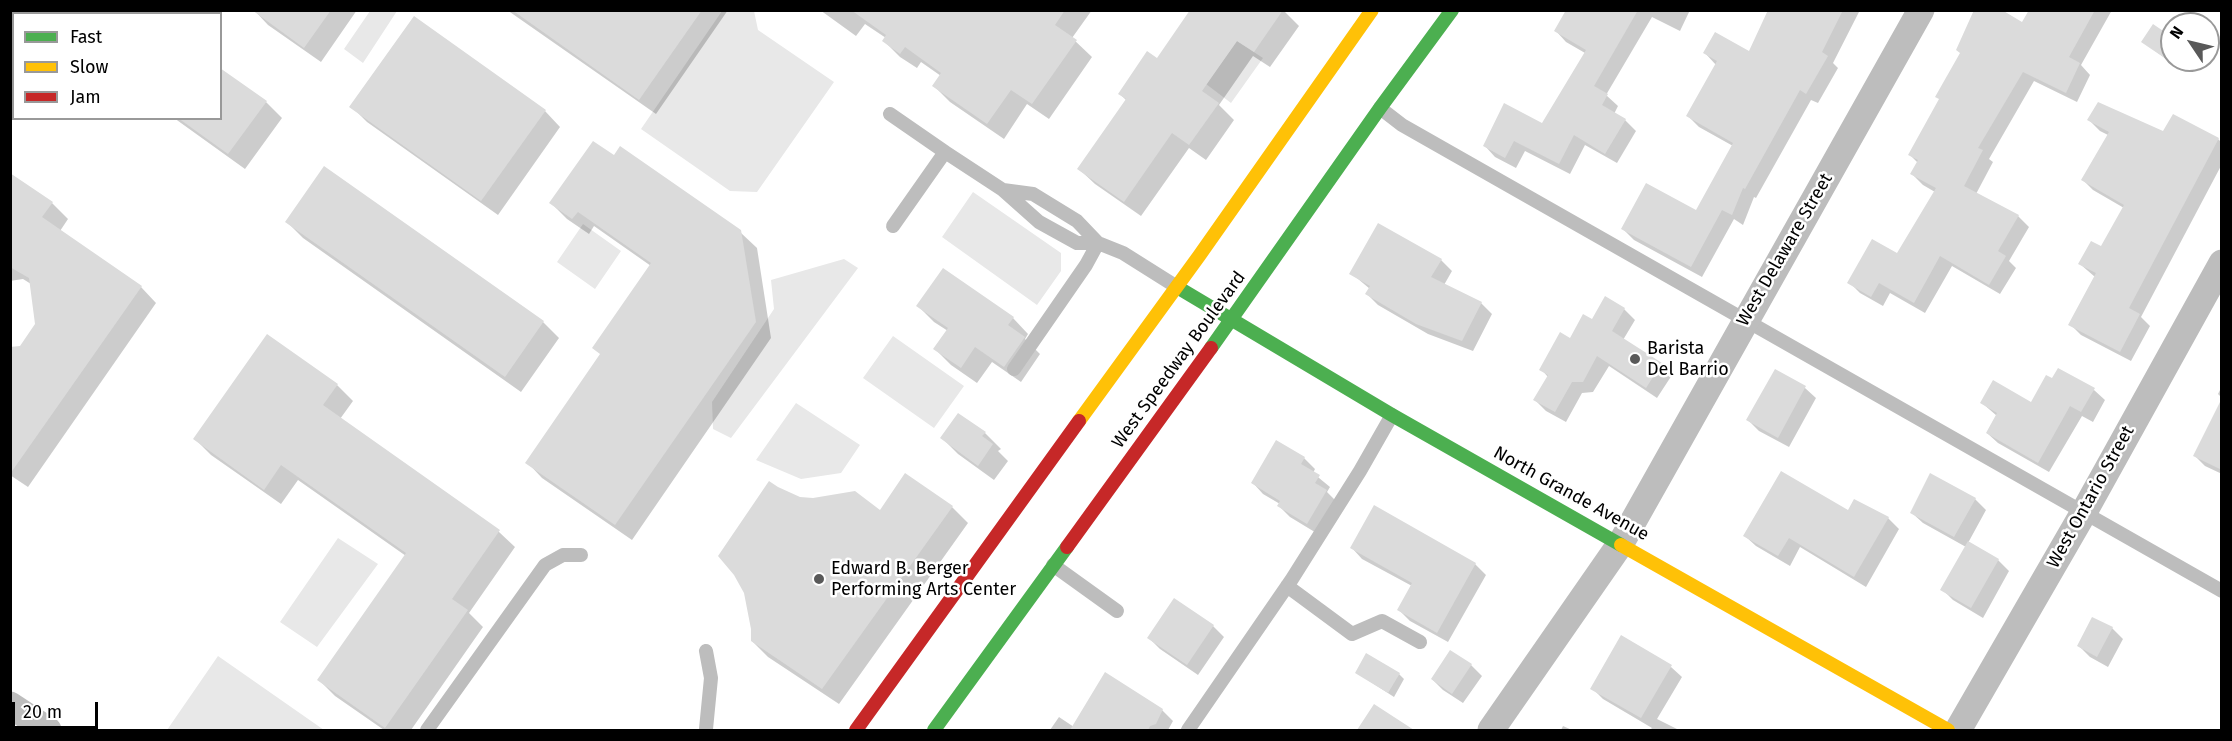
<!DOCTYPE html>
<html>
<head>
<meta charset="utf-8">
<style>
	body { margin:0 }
	#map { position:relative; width:2232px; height:741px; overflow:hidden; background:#fff; font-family:"Fira Sans",sans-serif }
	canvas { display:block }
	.frame { position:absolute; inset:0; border:12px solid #000; pointer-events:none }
	.legend { position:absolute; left:12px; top:12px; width:210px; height:108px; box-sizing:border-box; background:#fff; border:2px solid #999; margin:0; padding:8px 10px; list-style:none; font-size:18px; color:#000 }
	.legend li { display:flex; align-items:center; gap:12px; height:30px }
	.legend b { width:30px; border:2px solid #999 }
	.north { position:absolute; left:2160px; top:12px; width:60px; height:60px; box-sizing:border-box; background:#fff; border:2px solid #999; border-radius:50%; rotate:305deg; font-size:16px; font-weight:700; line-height:24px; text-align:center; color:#000 }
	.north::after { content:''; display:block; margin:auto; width:21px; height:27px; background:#595959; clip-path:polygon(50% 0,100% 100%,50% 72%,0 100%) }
	.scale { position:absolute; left:12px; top:702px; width:86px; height:27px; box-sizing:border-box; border:3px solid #000; border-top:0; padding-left:8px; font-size:18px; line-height:21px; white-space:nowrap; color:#000; -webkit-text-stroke:4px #fff; paint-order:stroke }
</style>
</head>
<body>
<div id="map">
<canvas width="2232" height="741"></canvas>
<div class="frame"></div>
<ul class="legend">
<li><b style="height:8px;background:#4caf50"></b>Fast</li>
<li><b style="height:8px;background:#ffc107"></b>Slow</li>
<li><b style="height:8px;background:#c62828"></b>Jam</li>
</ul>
<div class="north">N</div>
<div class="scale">20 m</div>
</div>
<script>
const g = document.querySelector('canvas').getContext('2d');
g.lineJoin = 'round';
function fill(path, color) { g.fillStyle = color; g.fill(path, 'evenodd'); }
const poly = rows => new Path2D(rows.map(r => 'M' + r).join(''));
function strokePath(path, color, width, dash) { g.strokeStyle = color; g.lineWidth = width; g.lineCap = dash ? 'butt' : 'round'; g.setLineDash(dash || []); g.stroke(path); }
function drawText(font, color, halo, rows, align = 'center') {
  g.font = font + ' "Fira Sans",sans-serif'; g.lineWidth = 5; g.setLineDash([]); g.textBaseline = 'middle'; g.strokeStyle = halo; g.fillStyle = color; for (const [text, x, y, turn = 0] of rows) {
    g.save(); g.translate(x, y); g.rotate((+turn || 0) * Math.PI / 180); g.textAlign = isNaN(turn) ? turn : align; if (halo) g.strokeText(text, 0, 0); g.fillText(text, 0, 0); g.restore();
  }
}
fill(poly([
	[370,11,397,11,363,63,344,49],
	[722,11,754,11,758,30,834,82,757,192,730,191,641,129],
	[1237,41,1263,58,1231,103,1206,84],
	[973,192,1061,253,1061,271,1037,305,942,237],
	[583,224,621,251,595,289,557,262],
	[844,259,858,268,731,438,713,429,712,402,774,309,771,280],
	[893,336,964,386,934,428,863,378],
	[796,403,860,445,841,473,801,479,756,460],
	[338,538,378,564,317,647,280,622],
	[218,656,324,730,167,730]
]), '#e8e8e8');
fill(poly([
	[10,10,27,10,25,14,14,14,14,30,11,33],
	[73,10,137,10,141,14,71,14],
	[254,10,357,10,321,62,268,25],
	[507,10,728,10,656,114],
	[820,10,1092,10,1072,38,1092,57,1049,119,1027,104,1004,139,950,102,934,86,941,76,921,62,917,68,900,57,884,41,886,38,865,24,856,36],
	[1192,10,1283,10,1299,26,1270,67,1253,56,1219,105,1234,120,1206,160,1189,148,1141,216,1095,184,1079,169,1126,100,1120,94,1157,61],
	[1604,10,1690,10,1680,31,1652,17,1606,95,1618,106,1614,114,1625,120,1636,131,1617,163,1585,145,1570,174,1525,151,1516,168,1495,157,1485,146,1543,125,1585,53,1566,42,1556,31],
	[1770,10,1860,10,1833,63,1838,68,1818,103,1811,100,1756,198,1754,197,1743,225,1734,219,1702,277,1634,240,1623,229,1696,212,1733,146,1699,127,1688,116,1716,65,1705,53,1750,53],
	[2030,10,2112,10,2081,65,2090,75,2077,102,2034,81,1989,159,1993,162,1976,194,2018,216,2029,227,2009,261,2016,268,2000,294,1952,266,1925,313,1890,293,1883,306,1860,293,1849,282,1897,255,1935,192,1923,185,1912,174,1918,163,1910,155,2023,24],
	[2172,39,2172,60,2186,60,2180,69,2143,42],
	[266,102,282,118,245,169,174,118,220,118],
	[351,106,545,111,560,127,498,215,367,122],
	[2089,120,2164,133,2218,139,2222,143,2222,164,2141,317,2150,326,2131,361,2081,335,2070,324,2095,277,2080,264,2101,248,2124,208,2093,190,2083,180,2108,135,2100,131],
	[10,174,52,203,68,219,60,231,141,287,156,303,28,487,10,475,10,349,21,347,37,325,31,284,23,279,10,281],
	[551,203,740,232,757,248,771,338,632,540,542,478,527,462,601,355,651,266,594,226,589,234,567,219],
	[287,222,543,322,559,338,521,392,303,238],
	[1441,260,1452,271,1444,285,1481,303,1492,314,1473,351,1428,334,1378,305,1367,294,1370,289,1351,273],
	[918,306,1013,318,1028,334,1025,339,1040,354,1021,382,992,362,977,383,951,365,935,349,948,331,934,322],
	[1624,309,1635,320,1623,340,1661,365,1672,375,1657,398,1609,366,1593,392,1582,393,1566,422,1546,411,1535,400,1548,377,1541,369,1570,340,1593,321],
	[268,336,337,385,353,401,340,419,499,532,515,547,469,613,483,627,411,730,384,730,335,696,319,680,406,556,298,480,281,504,211,455,195,439],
	[1775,371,1805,388,1816,398,1789,447,1759,431,1748,420],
	[2222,386,2222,398,2218,394],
	[2094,390,2105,400,2093,422,2082,416,2049,472,1998,443,1987,433,1997,416,1982,403,2031,404],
	[2222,402,2222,474,2205,466,2194,455],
	[985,433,1001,449,998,451,1008,461,994,480,958,454,942,438],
	[1304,458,1315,469,1313,473,1330,487,1327,492,1337,502,1318,534,1290,517,1279,506,1280,504,1263,494,1253,483],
	[800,498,881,512,952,507,968,523,839,704,768,657,752,641],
	[1975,499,1986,510,1968,543,1998,560,2009,571,1983,618,1953,600,1942,589,1966,547,1923,523,1912,513],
	[1849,512,1888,518,1899,529,1866,587,1800,547,1790,566,1756,546,1745,536],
	[1352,548,1475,564,1486,575,1448,642,1410,621,1399,610,1412,586,1362,559],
	[1175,600,1213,626,1224,637,1198,675,1160,649,1149,638],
	[2112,628,2123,639,2108,667,2090,657,2079,646],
	[1471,665,1482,676,1463,703,1443,690,1432,679],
	[1671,667,1682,677,1657,719,1679,730,1650,730,1652,728,1603,699,1592,688],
	[1357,673,1399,674,1404,679,1394,697],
	[1375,706,1411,730,1358,730],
	[1162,710,1173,721,1168,730,1050,730,1059,717,1074,727],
	[1563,726,1572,730,1561,730]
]), '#0003');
fill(poly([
	[252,10,331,10,304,48],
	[512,10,702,10,639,100],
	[851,10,1065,10,1055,25,1077,40,1032,104,1011,90,987,124,932,86,941,73,905,47,900,54,882,41,886,35],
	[1190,10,1283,10,1254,52,1237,41,1202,91,1219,103,1189,145,1172,133,1124,202,1077,169,1126,99,1118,94,1147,51,1157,58],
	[1566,10,1638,10,1594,86,1608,94,1602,105,1626,119,1605,154,1574,135,1559,164,1514,141,1505,158,1483,146,1504,103,1542,123,1586,50,1554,31],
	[1768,10,1843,10,1822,52,1828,56,1806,94,1800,90,1745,189,1743,188,1732,215,1722,210,1691,267,1621,229,1646,183,1696,210,1733,143,1686,116,1717,61,1703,53,1715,32,1749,51],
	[1974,10,2002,10,2022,22,2029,10,2095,10,2069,57,2080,63,2066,93,2023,72,1978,148,1983,150,1964,186,2019,215,1998,251,2006,256,1989,285,1940,256,1914,303,1879,283,1871,297,1847,283,1872,239,1897,253,1936,188,1910,174,1918,160,1908,155,1939,99,1935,97,1960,53,1956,50],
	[414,16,546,110,481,201,349,107],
	[2153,24,2172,37,2172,63,2141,42],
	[220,68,267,101,228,154,178,118,220,118],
	[2098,102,2163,131,2173,114,2219,138,2129,308,2140,314,2120,352,2068,325,2096,273,2078,264,2091,241,2101,246,2124,205,2081,180,2109,132,2087,120],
	[593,141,614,155,620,146,741,230,756,322,615,525,525,463,600,354,592,348,651,263,578,212,572,219,549,203],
	[324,166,544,321,505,377,285,222],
	[10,173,53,202,42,217,142,286,10,474,10,347,20,346,35,324,29,278,10,267],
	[1378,223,1442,259,1431,277,1482,302,1462,341,1416,324,1365,294,1370,286,1349,274],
	[943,268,1014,317,1008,325,1025,337,1004,367,975,347,961,368,933,349,948,328,916,306],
	[1605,296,1625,308,1612,331,1662,363,1646,388,1597,356,1583,382,1572,382,1555,412,1533,400,1548,375,1539,370,1560,332,1570,338,1583,314,1592,319],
	[267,334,338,384,323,405,500,530,452,599,468,610,385,728,317,680,406,553,281,465,264,490,193,439],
	[2058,368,2095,388,2081,412,2070,406,2038,463,1986,433,1997,413,1980,403,1993,380,2031,402,2046,375,2052,378],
	[1775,369,1806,386,1778,438,1746,420],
	[2222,398,2222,470,2193,456],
	[958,413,986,432,982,436,993,444,978,466,940,438],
	[1276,440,1305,457,1301,464,1320,475,1315,483,1327,490,1307,524,1277,506,1280,501,1251,483],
	[1781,471,1848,510,1854,499,1889,517,1854,577,1789,538,1778,556,1743,536],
	[905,473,953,506,822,689,751,641,751,629,744,593,734,575,718,556,769,481,778,487,800,497,813,498,855,491,880,510],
	[1930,473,1976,498,1954,537,1910,513],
	[1374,505,1476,563,1437,633,1397,610,1412,583,1350,548],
	[1968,541,1999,559,1971,608,1940,590],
	[1174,598,1214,625,1187,665,1147,638],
	[2092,617,2113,627,2097,657,2077,646],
	[1621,635,1672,665,1641,718,1590,689],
	[1450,650,1472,664,1452,694,1431,679],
	[1366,653,1400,673,1388,693,1355,673],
	[1105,672,1163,709,1156,724,1150,726,1148,730,1070,730],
	[1374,704,1414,730,1357,730]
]), '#dbdbdb');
strokePath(poly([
	[10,14,13,10],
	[1380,108,1402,125,2222,591],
	[890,114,945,152],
	[893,226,945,152,1003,190],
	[1098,243,1077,221,1033,194,1003,190,1039,222,1077,243,1098,243,1123,253,1177,287],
	[1014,369,1086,265,1098,243],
	[1053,565,1117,611],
	[1287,586,1352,634,1382,621,1420,642],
	[706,729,711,678,706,651],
	[427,730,545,565,563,555,581,555],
	[1188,730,1292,579,1360,471,1392,415]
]), '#bdbdbd', 14);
strokePath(poly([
	[10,705,48,730],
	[1491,730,1621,543,1921,10],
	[1958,730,2084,512,2222,263]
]), '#bdbdbd', 27);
strokePath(poly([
	[1177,287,1392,415,1621,545],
	[1211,348,1380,108,1452,10],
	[934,730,1067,547]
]), '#4caf50', 14);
strokePath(poly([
	[1079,421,1199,256,1372,10],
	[1621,545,1948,730]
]), '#ffc107', 14);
strokePath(poly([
	[1067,547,1211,348],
	[856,730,1079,421]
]), '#c62828', 14);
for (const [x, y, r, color] of [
	[1635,359,6,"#595959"],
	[819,579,6,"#595959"]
]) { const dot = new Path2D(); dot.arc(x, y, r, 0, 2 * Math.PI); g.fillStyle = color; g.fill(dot); strokePath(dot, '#fff', 2); }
drawText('18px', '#000', '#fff', [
	["West Delaware Street",1785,250,-60],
	["West Speedway Boulevard",1179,360,-54],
	["North Grande Avenue",1571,494,29],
	["West Ontario Street",2091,497,-61]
]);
drawText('18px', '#000', '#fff', [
	["Barista",1647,349],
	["Del Barrio",1647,370],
	["Edward B. Berger",831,569],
	["Performing Arts Center",831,590]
], 'left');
</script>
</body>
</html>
